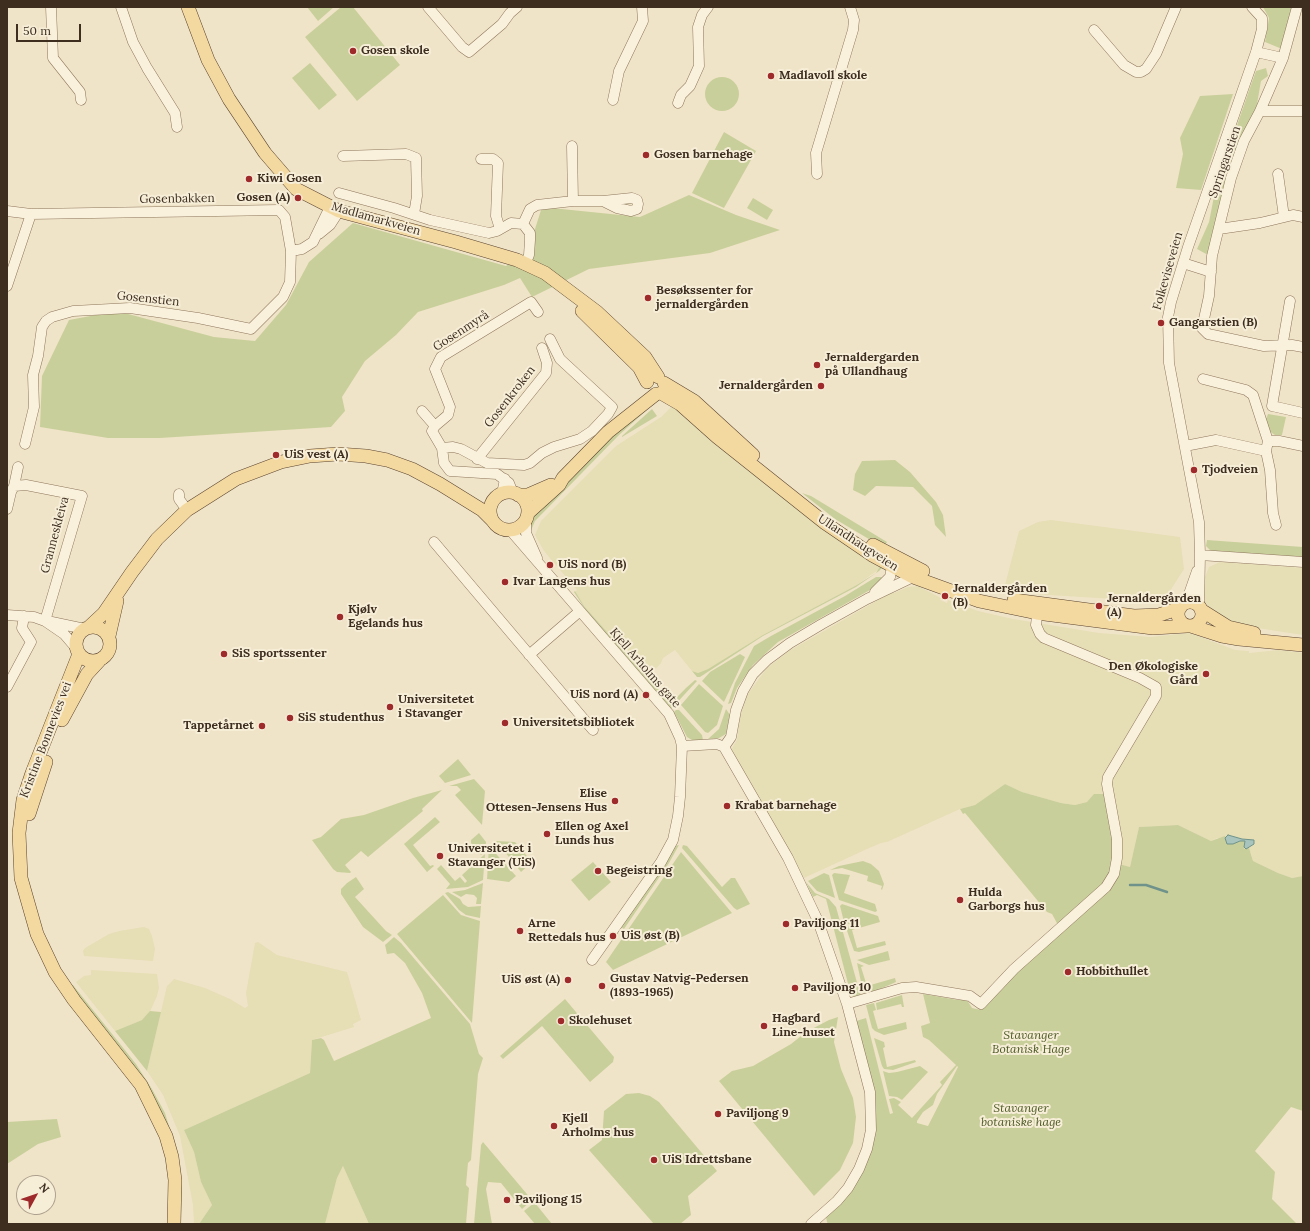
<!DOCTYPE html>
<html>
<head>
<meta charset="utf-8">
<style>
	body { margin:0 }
	#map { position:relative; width:1310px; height:1231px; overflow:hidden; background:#f0e4c8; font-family:Lora,serif }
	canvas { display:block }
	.frame { position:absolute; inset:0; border:8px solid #3d2e20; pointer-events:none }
	.north { position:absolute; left:16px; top:1175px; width:40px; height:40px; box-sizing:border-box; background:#f7eed8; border:1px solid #ada18e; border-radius:50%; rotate:50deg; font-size:11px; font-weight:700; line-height:16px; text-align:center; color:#3d2e20 }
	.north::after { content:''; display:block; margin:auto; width:14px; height:18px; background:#9e2a2b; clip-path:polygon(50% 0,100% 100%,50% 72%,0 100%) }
	.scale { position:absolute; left:16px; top:24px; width:65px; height:18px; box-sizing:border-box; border:2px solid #3d2e20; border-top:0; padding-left:5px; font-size:12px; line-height:14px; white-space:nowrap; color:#3d2e20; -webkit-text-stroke:3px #f7eed8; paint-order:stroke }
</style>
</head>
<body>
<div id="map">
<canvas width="1310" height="1231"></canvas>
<div class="frame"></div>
<div class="north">N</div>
<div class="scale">50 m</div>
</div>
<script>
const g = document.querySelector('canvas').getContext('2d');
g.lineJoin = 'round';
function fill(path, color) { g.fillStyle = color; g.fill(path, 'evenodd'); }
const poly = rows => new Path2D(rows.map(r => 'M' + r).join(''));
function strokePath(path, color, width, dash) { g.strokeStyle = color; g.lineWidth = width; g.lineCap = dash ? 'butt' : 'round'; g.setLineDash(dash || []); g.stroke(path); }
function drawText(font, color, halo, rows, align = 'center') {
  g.font = font + ' Lora,serif'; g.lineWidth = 4; g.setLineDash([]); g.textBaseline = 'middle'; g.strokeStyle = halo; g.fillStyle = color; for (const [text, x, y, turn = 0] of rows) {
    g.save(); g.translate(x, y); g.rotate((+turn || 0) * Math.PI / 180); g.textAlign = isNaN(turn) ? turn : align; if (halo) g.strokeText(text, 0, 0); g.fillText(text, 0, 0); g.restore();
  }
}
fill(poly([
	[673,405,881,565,881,568,855,586,763,635,708,669,698,673,692,671,675,650,663,658,661,663,648,677,646,676,584,606,575,592,577,590,544,551,535,535,541,521,616,446,661,417],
	[1051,520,1180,537,1184,569,1163,602,1033,594,1004,589,1019,531,1038,522],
	[1220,562,1303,568,1303,635,1238,625,1210,609,1203,598,1205,577,1209,567],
	[918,586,941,598,940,600,947,603,948,600,978,611,1013,619,1099,633,1150,637,1190,633,1235,650,1249,651,1249,653,1279,650,1303,653,1303,876,1292,878,1278,873,1253,861,1251,853,1217,838,1211,841,1178,825,1139,827,1130,867,1119,864,1093,797,1087,802,1075,805,1061,803,1022,792,1005,784,975,805,960,809,887,842,881,843,867,849,804,878,733,754,732,748,737,740,740,717,747,695,767,668,789,651,892,592,894,593,908,587],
	[144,927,149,929,152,936,155,949,153,961,84,956,83,951,85,948,109,934,119,931],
	[258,942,277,955,347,972,361,1020,353,1024,354,1027,312,1040,310,1073,184,1130,194,1152,201,1182,212,1205,199,1224,194,1224,193,1205,180,1136,163,1095,147,1071,167,986,174,979,205,988,230,999,245,1008,248,1006,246,993,255,943],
	[91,970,157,974,159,988,157,996,148,1016,142,1020,115,1031,76,982,84,976,91,975],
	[343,1166,369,1224,325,1224,337,1178]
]), '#e6deb5');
fill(poly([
	[307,7,334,7,318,21],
	[341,7,353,7,400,65,357,101,305,37],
	[1263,7,1293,7,1282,49,1265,42,1269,18],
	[310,63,337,95,319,110,292,78],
	[1266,68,1268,76,1261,81,1256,110,1208,255,1197,249,1209,222,1216,186,1252,82,1256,71],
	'705 94a17 17 0 1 1 34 0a17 17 0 1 1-34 0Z',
	[1233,94,1201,190,1176,188,1183,154,1180,138,1200,96],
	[724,132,756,151,724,208,692,193],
	[689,195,736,215,780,230,710,253,589,269,532,297,520,278,504,285,418,312,396,335,365,361,342,397,345,411,331,427,160,438,108,438,40,427,42,376,69,320,117,311,214,337,255,341,286,305,309,262,353,223,506,266,528,251,542,207,640,217],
	[753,198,773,210,767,220,747,208],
	[645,406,648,409,619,435,535,521,530,533,532,515,625,423],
	[652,409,657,416,622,437,622,436],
	[1268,414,1286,417,1282,435,1275,435,1269,431,1266,419],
	[895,460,910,472,936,502,943,515,946,537,935,525,932,506,913,487,876,486,865,496,853,490,855,474,862,461],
	[802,493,811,496,887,542,884,548,835,519],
	[1207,540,1303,547,1303,559,1211,551,1206,546],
	[881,565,884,566,879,571,856,587,763,636,700,677,697,677,692,671,698,673,708,669,763,635,855,586,876,573],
	[876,577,881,577,883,579,877,586,778,642,753,665,737,688,731,703,728,704,735,683,754,646,771,636,845,596],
	[575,591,584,606,646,676,672,702,686,688,695,680,697,681,671,709,589,615,574,592],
	[740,654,745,657,724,702,702,681,710,672],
	[699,684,723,706,717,725,708,733,705,732,681,705],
	[726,709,730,715,726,734,719,738,708,739,719,729],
	[676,710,679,710,702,735,703,740,692,740,687,737,674,712],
	[458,759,471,775,445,783,439,776],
	[474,779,485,791,482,825,455,795,461,790,457,786,449,786],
	[1005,784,1022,792,1061,803,1075,805,1087,802,1094,794,1106,794,1119,864,1130,867,1139,827,1178,825,1211,841,1225,836,1227,844,1233,844,1240,841,1245,841,1244,849,1249,848,1253,861,1278,873,1292,878,1303,876,1303,1111,1291,1107,1255,1151,1275,1172,1272,1199,1297,1224,828,1224,827,1222,826,1217,841,1203,875,1128,875,1099,856,1021,866,1018,890,1114,893,1113,889,1099,894,1098,901,1102,898,1105,912,1118,942,1085,940,1082,956,1065,929,1040,923,1037,921,1026,930,1023,923,994,958,1000,967,1000,972,1008,981,1010,1058,925,1052,914,1047,912,965,813,963,814,960,809,975,805],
	[957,1066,958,1067,928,1126,917,1123,917,1121,923,1112,933,1105,937,1094],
	[442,790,422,809,423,811,368,857,361,851,345,865,351,872,350,873,337,872,333,869,312,840,321,837,341,819,364,815,413,798],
	[435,817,440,822,413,845,430,866,433,865,434,866,427,872,404,844],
	[479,833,486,842,483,880,468,887,446,889,450,884,437,869,441,865,455,881,460,877,465,883,467,881,462,875,485,854,483,853,481,855,471,843,471,840],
	[496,841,515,842,532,862,521,872],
	[679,845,669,863,624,929,621,927,675,846],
	[683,845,687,846,722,887,731,878,735,878,750,904,737,910,734,908,682,848],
	[489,846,516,876,509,882,487,879],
	[681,852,732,913,613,970,606,962],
	[863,861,871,864,879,871,884,884,882,890,881,889,882,886,867,881,868,876,842,868,830,870,839,866],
	[593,862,611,882,589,901,571,880],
	[824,873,829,875,835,898,817,891,808,881],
	[834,873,850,875,844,893,875,904,877,911,875,912,839,900,832,875],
	[356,877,364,889,355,897,386,931,392,935,383,942,363,927,341,894,341,889,347,883],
	[806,882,815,893,829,899,836,907,861,997,856,998,851,995,826,899,817,895,813,897],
	[483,883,481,904,476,904,477,898,474,895,466,894,461,897,452,892,465,890],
	[448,892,460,899,463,904,468,907,481,906,480,918,466,915,459,910,445,893],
	[443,895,461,915,480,921,472,1023,397,934],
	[842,904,878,916,880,922,859,928,844,922,840,906],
	[845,925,855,929,852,930,857,948,885,941,886,945,859,952,854,951],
	[394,937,401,943,470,1024,479,1054,483,1058,478,1074,471,1160,468,1163,466,1185,469,1188,466,1224,369,1224,343,1166,337,1178,325,1224,199,1224,212,1205,201,1182,194,1152,184,1130,310,1073,312,1040,321,1038,324,1040,334,1061,431,1018,422,993,405,963,394,953,387,954,385,945],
	[888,951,890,960,869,965,857,960],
	[857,963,864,966,861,967,867,986,895,978,896,982,864,996],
	[73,985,136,1064,152,1089,165,1113,179,1159,182,1188,181,1215,172,1145,72,989],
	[902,995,904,1007,902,1007,901,1004,877,1010,876,1003],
	[565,999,614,1057,613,1062,590,1082,542,1026,503,1059,500,1056],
	[874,1003,876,1010,873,1011,878,1029,906,1022,907,1029,884,1035,875,1031,872,1028,866,1005],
	[150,1011,161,1012,147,1071,115,1031,142,1020],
	[838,1017,834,1042,841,1069,853,1098,856,1117,853,1143,840,1170,814,1196,719,1081,732,1071,753,1066,791,1044,806,1032,829,1020],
	[874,1038,884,1042,885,1047,883,1048,887,1067,915,1060,916,1062,893,1070,884,1069,882,1066],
	[920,1066,928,1072,902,1100,897,1097,889,1096,883,1071,889,1073,897,1072],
	[639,1093,650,1096,659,1102,717,1171,688,1196,691,1215,680,1224,654,1224,589,1150,602,1140,604,1111,626,1094],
	[57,1119,61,1137,38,1144,7,1164,7,1122],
	[483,1142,532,1200,522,1209,501,1183,488,1182,486,1189,492,1224,474,1224,481,1145],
	[534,1203,535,1203,552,1224,535,1224,524,1211]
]), '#c9cf9b');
const water = poly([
	[1228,835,1242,839,1254,840,1254,844,1246,849,1244,847,1245,841,1240,841,1233,844,1227,844,1225,838,1228,835]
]);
fill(water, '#a9c4bc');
strokePath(water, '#6f938a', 1);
strokePath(poly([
	[1130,885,1146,885,1167,892]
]), '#6f938a', 2.5);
const minor = poly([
	[51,7,53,58,80,92,81,100],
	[121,7,133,42,147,68,175,113,177,127],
	[428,7,462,47,469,52,502,24,510,13,517,7],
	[1297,7,1283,58,1260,111,1244,141,1231,178,1212,256,1209,296,1202,328,1208,334,1264,346,1292,345,1303,347],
	[1094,30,1124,65,1136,72,1141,72,1146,69,1156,54,1176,7],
	[1256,52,1283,58],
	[613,100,619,71,643,21,642,7],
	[678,103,681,95,690,86,699,66,698,27,702,15,708,7],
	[1260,111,1303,111],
	[572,146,573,201],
	[343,156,406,154,416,158,417,196,414,214],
	[481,159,493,159,498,163,496,216,500,229],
	[817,174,816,153,853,30,854,20,850,7],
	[1278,174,1284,217],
	[339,193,394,208,430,220,489,233,497,231,511,223,523,224],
	[7,211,31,214,279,210,285,217,291,251],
	[1219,229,1260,223,1293,215,1303,217],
	[319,234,330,225,339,211],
	[1183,263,1211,272],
	[525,265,529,255,530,240,530,233,523,224,530,209,537,205,573,201,603,201,632,198,637,200,638,204,637,209,631,211,617,208,603,201],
	[7,286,31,214],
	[1203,379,1246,390,1253,395,1268,441,1266,451,1270,470,1273,513,1276,525],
	[1272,406,1290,301],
	[1272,406,1303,413],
	[422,411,435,426,432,431,442,448],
	[435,426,448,415,450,407,435,369,441,357,531,302,538,312],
	[1268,441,1279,441,1303,446],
	[25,444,34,407,33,375,38,356,42,327,46,321,52,317,73,311,130,308,198,318,251,329,283,297,290,282,291,251,302,249,313,242,330,207],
	[1185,446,1216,440,1266,451],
	[477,459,546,373,547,363,542,348],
	[14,486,26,485,82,496,45,621],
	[513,493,509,483,497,474,450,471,444,463,442,448,453,447,461,449,487,463,524,465,530,463,542,453,554,447,580,439,592,431,608,414,612,407,560,359,550,339],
	[179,494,179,499,187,510],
	[502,494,505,479],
	[7,509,11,492,14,486,18,467],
	[526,519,526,533,537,558],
	[510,530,669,714,680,738,682,746,680,797,678,816,673,840,661,862,592,960],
	[434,542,593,730],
	[1200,555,1303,562],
	[875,592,890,577,892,567],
	[1182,605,1189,594,1197,571],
	[1199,607,1200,555,1199,522,1169,363,1168,317,1171,302,1188,247,1256,52,1262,29,1262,18,1252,7],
	[7,615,34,617,45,621,64,634,76,648],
	[47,621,85,629],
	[529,655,580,611],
	[7,687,31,642,22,628,24,616],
	[682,746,717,744,724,747],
	[847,1004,902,988,916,987,970,996,981,1004,1014,969,1106,887,1114,874,1117,858,1117,839,1107,784,1108,777,1156,696,1156,687,1140,678,1044,638,1040,634,1036,625,1038,607],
	[811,1224,837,1201,848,1188,859,1169,867,1149,871,1130,870,1092,847,1004,818,921,788,858,724,747,731,737,736,710,743,691,753,674,767,660,790,643,822,624,867,599,913,577]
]);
const major = poly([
	[188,7,208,60,229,99,265,153,296,189,339,211,456,242,517,260,545,273,597,312,645,357,658,377],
	[582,311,639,367,647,382],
	[664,383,694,401,753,455],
	[661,393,680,404,717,437,825,523,872,555,913,577,979,601,1037,613,1153,628,1187,626],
	'490 511a19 19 0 1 1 38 0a19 19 0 1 1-38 0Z',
	[518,495,528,495,551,485],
	[528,513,559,485,563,478,608,432,656,394],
	[873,545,923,571],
	[1014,600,1134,616,1159,615,1180,608],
	'1178 614a12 12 0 1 1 24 0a12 12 0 1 1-24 0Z',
	[1201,610,1228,627,1254,633],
	[1191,626,1222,636,1239,639,1303,645],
	'76 644a17 17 0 1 1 34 0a17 17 0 1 1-34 0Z',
	[89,627,104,613,132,572,157,539,187,510,236,479,281,462,310,456,338,454,366,456,387,460,412,469,440,484,482,510,493,521],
	[109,636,117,601],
	[79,654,32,773,23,800,19,833,21,878,37,934,55,972,74,1000,141,1085,166,1136,172,1157,175,1180,174,1224],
	[62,720,87,674,99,661],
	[29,814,46,762]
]);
strokePath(minor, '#8d765c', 11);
strokePath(major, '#5b4430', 14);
strokePath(minor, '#faf1dc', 10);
strokePath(major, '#f3d9a0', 13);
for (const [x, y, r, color] of [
	[353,51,4,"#9e2a2b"],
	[771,76,4,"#9e2a2b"],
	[646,155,4,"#9e2a2b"],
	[249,179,4,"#9e2a2b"],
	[298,198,4,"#9e2a2b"],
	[648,298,4,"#9e2a2b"],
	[1161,323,4,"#9e2a2b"],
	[817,365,4,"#9e2a2b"],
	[821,386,4,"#9e2a2b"],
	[276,455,4,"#9e2a2b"],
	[1194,470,4,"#9e2a2b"],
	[550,565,4,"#9e2a2b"],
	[505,582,4,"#9e2a2b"],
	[945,596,4,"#9e2a2b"],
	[1099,606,4,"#9e2a2b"],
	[340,617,4,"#9e2a2b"],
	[224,654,4,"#9e2a2b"],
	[1206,674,4,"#9e2a2b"],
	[646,695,4,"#9e2a2b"],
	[390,707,4,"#9e2a2b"],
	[290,718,4,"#9e2a2b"],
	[505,723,4,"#9e2a2b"],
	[262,726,4,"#9e2a2b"],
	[615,801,4,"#9e2a2b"],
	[727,806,4,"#9e2a2b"],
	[547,834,4,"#9e2a2b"],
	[440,856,4,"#9e2a2b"],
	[598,871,4,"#9e2a2b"],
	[960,900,4,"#9e2a2b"],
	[786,924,4,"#9e2a2b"],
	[520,931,4,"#9e2a2b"],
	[613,936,4,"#9e2a2b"],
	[1068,972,4,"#9e2a2b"],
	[568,980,4,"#9e2a2b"],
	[602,986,4,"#9e2a2b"],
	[795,988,4,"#9e2a2b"],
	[561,1021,4,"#9e2a2b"],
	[764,1026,4,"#9e2a2b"],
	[718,1114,4,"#9e2a2b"],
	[554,1126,4,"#9e2a2b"],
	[654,1160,4,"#9e2a2b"],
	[507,1200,4,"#9e2a2b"]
]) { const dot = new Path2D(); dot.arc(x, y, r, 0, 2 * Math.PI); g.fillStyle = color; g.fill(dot); strokePath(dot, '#f7eed8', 1.5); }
drawText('bold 12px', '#3d2e20', '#f7eed8', [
	["Gosen skole",361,51],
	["Madlavoll skole",779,76],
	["Gosen barnehage",654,155],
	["Kiwi Gosen",257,179],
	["Gosen (A)",290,198,"right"],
	["Besøkssenter for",656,291],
	["jernaldergården",656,305],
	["Gangarstien (B)",1169,323],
	["Jernaldergarden",825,358],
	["på Ullandhaug",825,372],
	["Jernaldergården",813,386,"right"],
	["UiS vest (A)",284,455],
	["Tjodveien",1202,470],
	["UiS nord (B)",558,565],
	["Ivar Langens hus",513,582],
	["Jernaldergården",953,589],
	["(B)",953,603],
	["Jernaldergården",1107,599],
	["(A)",1107,613],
	["Kjølv",348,610],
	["Egelands hus",348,624],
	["SiS sportssenter",232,654],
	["Den Økologiske",1198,667,"right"],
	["Gård",1198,681,"right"],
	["UiS nord (A)",638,695,"right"],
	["Universitetet",398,700],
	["i Stavanger",398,714],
	["SiS studenthus",298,718],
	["Universitetsbibliotek",513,723],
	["Tappetårnet",254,726,"right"],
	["Elise",607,794,"right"],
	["Ottesen-Jensens Hus",607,808,"right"],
	["Krabat barnehage",735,806],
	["Ellen og Axel",555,827],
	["Lunds hus",555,841],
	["Universitetet i",448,849],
	["Stavanger (UiS)",448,863],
	["Begeistring",606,871],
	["Hulda",968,893],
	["Garborgs hus",968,907],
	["Arne",528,924],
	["Rettedals hus",528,938],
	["Paviljong 11",794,924],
	["UiS øst (B)",621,936],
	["Hobbithullet",1076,972],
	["Gustav Natvig-Pedersen",610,979],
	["(1893-1965)",610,993],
	["UiS øst (A)",560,980,"right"],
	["Paviljong 10",803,988],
	["Hagbard",772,1019],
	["Line-huset",772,1033],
	["Skolehuset",569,1021],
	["Paviljong 9",726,1114],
	["Kjell",562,1119],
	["Arholms hus",562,1133],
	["UiS Idrettsbane",662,1160],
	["Paviljong 15",515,1200]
], 'left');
drawText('12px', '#3d2e20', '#f7eed8', [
	["Springarstien",1225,162,-71],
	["Gosenbakken",177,199,-1],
	["Madlamarkveien",376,219,16],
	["Folkeviseveien",1168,271,-74],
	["Gosenstien",148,299,6],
	["Gosenmyrå",461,331,-33],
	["Gosenkroken",510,397,-52],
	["Granneskleiva",55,535,-75],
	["Ullandhaugveien",858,543,33],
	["Kjell Arholms gate",645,668,49],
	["Kristine Bonnevies vei",46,740,-69]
]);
drawText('italic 12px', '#4d5a26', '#f7eed8', [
	["Stavanger",1031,1036],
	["Botanisk Hage",1031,1050],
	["Stavanger",1021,1109],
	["botaniske hage",1021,1123]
]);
</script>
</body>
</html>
